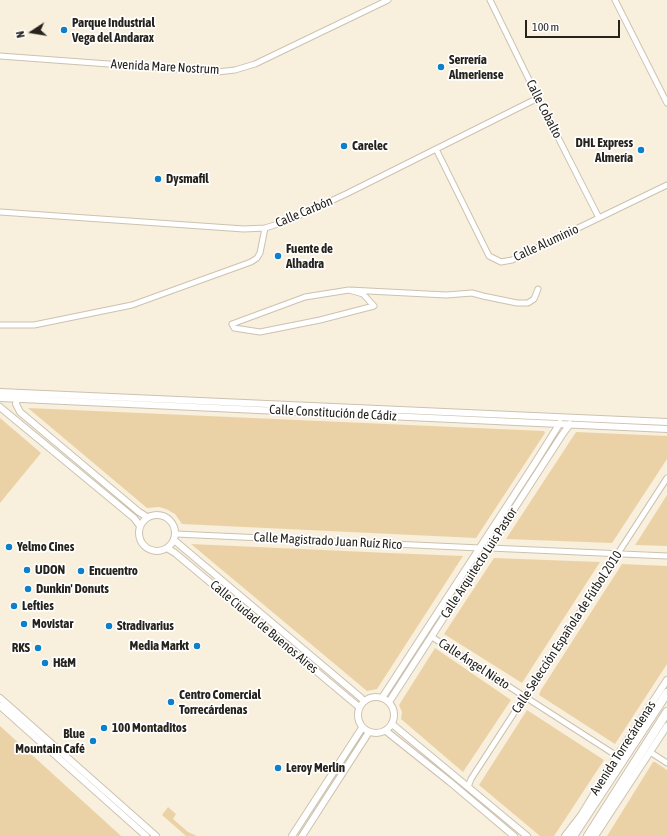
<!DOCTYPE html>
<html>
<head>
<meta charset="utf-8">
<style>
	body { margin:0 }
	#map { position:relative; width:667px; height:836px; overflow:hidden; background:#f9efdd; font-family:"Asap Condensed",sans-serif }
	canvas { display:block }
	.north { position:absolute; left:12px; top:12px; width:40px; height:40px; -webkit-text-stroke:3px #fff; paint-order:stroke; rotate:258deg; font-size:11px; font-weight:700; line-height:16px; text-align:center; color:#26231c }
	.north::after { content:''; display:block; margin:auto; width:14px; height:18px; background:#26231c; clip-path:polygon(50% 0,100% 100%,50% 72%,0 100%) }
	.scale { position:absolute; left:525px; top:20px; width:95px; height:18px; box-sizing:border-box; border:2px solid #26231c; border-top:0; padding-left:5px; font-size:12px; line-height:14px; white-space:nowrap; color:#26231c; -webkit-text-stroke:3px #fff; paint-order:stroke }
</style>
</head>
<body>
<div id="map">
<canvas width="667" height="836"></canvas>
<div class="north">N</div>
<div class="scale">100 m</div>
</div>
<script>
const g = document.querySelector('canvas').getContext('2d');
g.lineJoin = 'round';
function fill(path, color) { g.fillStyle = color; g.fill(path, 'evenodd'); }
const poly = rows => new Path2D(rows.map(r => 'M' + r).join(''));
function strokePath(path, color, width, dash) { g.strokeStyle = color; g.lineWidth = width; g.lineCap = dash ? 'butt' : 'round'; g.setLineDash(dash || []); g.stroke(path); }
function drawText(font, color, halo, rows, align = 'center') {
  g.font = font + ' "Asap Condensed",sans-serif'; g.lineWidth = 3.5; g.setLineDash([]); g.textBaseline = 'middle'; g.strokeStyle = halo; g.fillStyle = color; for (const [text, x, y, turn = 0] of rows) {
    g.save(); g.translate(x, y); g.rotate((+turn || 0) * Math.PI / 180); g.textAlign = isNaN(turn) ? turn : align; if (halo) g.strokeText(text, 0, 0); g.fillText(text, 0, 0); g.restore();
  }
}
fill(poly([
	[28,408,544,431,545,433,476,538,182,524,175,514,166,509,159,507,147,508],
	[0,418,41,453,0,503],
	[576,432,667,436,667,459,612,543,506,539],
	[667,495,667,546,635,545,639,539],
	[191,544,389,553,463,556,377,689,367,691],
	[494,558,600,562,522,683,444,634],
	[622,564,667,566,667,664,615,744,539,695,541,690],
	[435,648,511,700,463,772,401,719,402,712,399,705],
	[527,710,604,760,554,836,540,836,479,785],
	[0,726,120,835,121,836,0,836],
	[653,762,655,762,667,770,667,836,607,836],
	[168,807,176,814,173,819,188,832,197,836,186,836,162,815]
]), '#ead2a6');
const minor = poly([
	[490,0,538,98,599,218],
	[615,0,667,103],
	[0,56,217,72,235,70,255,64,388,0],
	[436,149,489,256,501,262,512,260,667,185],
	[0,212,244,229,265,228,288,221,348,193,538,98],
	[349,290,363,294,374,306,320,320,260,332,234,328,232,324,305,297,349,290,446,295,472,293,483,296,517,303,528,303,534,299,538,289],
	[0,325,34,325,132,305,251,262,257,258,260,253,265,228],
	[176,534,480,548],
	[490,548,667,556],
	[432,637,617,756],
	[650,752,667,763],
	[468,787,471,779,667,478]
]);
const tertiary = poly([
	[0,392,667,422],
	[15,396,17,399,16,404,20,412,139,512,147,517],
	[0,398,667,429],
	[0,407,134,518,140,526],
	'139 533a18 18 0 1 1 36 0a18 18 0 1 1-36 0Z',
	[174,540,360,697,364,701],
	[167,548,175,553,359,707],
	'358 715a18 18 0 1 1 36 0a18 18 0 1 1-36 0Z',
	[0,698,156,836],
	[382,698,535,463,560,423],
	[389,702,562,435,570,424],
	[0,706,146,836],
	[392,724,527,836],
	[386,731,450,782,514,836],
	[580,817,617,756,667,680],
	[292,836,362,728],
	[302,836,369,732],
	[565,836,582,814],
	[595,836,667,726]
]);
const primary = poly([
	[573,836,667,693],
	[588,836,667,712]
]);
strokePath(minor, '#ccc2b0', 7);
strokePath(tertiary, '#ccc2b0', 8);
strokePath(primary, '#ccc2b0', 10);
strokePath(minor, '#fff', 5);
strokePath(tertiary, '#fff', 6);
strokePath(primary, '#fff', 8);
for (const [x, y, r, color] of [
	[64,30,4,"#0e7fc9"],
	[441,67,4,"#0e7fc9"],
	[344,146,4,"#0e7fc9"],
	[641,150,4,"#0e7fc9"],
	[158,179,4,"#0e7fc9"],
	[278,256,4,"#0e7fc9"],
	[9,547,4,"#0e7fc9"],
	[27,570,4,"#0e7fc9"],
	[81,571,4,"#0e7fc9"],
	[28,589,4,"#0e7fc9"],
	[14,606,4,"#0e7fc9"],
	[24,624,4,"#0e7fc9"],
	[109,626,4,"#0e7fc9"],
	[197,646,4,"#0e7fc9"],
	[38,648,4,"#0e7fc9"],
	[45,663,4,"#0e7fc9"],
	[171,702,4,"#0e7fc9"],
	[104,728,4,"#0e7fc9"],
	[93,741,4,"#0e7fc9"],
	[278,768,4,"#0e7fc9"]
]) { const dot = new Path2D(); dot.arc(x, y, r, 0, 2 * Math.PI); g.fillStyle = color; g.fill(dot); strokePath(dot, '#fff', 1.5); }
drawText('bold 13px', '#26231c', '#fff', [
	["Parque Industrial",72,23],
	["Vega del Andarax",72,38],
	["Serrería",449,60],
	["Almeriense",449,75],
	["DHL Express",633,143,"right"],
	["Almería",633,158,"right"],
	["Carelec",352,146],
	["Dysmafil",166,179],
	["Fuente de",286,249],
	["Alhadra",286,264],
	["Yelmo Cines",17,547],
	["UDON",35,570],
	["Encuentro",89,571],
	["Dunkin' Donuts",36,589],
	["Lefties",22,606],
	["Movistar",32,624],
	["Stradivarius",117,626],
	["Media Markt",189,646,"right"],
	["RKS",30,648,"right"],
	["H&M",53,663],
	["Centro Comercial",179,695],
	["Torrecárdenas",179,710],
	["100 Montaditos",112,728],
	["Blue",85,734,"right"],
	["Mountain Café",85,749,"right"],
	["Leroy Merlin",286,768]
], 'left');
drawText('13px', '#26231c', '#fff', [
	["Avenida Mare Nostrum",165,67,3],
	["Calle Cobalto",544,109,63],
	["Calle Carbón",304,212,-23],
	["Calle Aluminio",546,243,-25],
	["Calle Constitución de Cádiz",333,413,3],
	["Calle Magistrado Juan Ruíz Rico",328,541,3],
	["Calle Arquitecto Luis Pastor",479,563,-57],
	["Calle Ciudad de Buenos Aires",264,627,40],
	["Calle Selección Española de Fútbol 2010",567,632,-57],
	["Calle Ángel Nieto",474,664,33],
	["Avenida Torrecárdenas",623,748,-57]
]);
</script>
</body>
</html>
